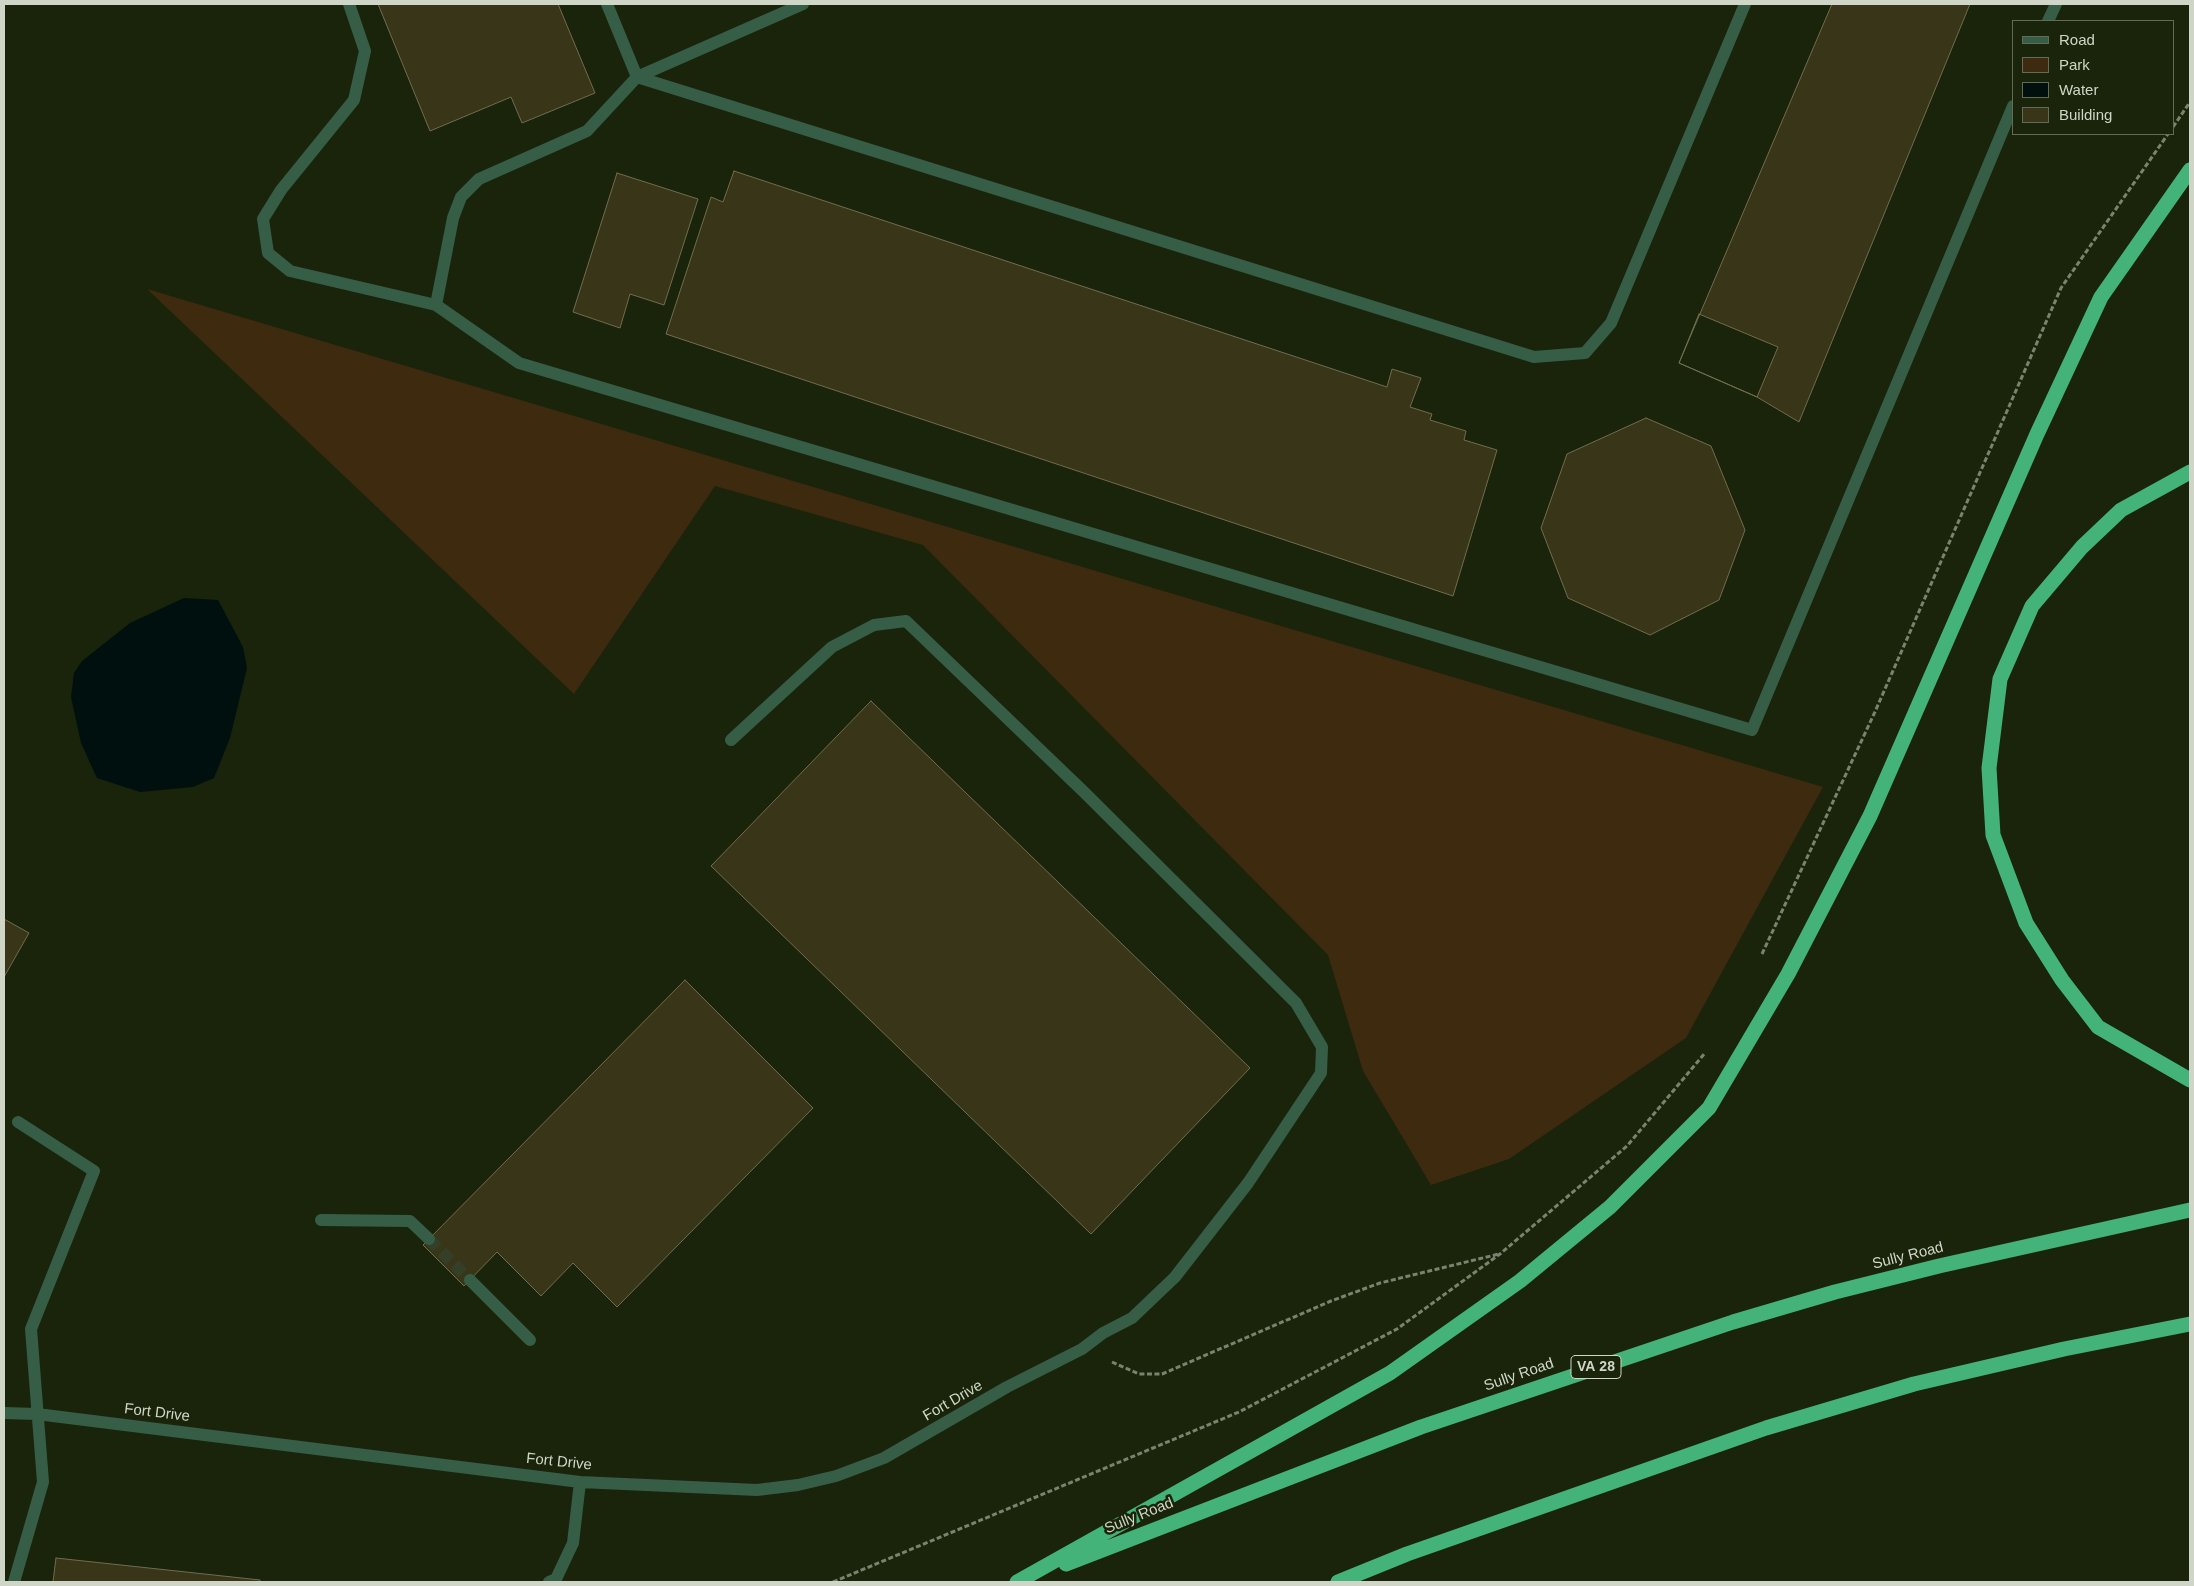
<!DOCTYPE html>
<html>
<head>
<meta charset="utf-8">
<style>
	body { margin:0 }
	#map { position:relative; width:2194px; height:1586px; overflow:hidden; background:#19240b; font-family:Helvetica,sans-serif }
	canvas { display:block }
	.frame { position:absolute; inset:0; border:5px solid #cfd6c7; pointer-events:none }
	.legend { position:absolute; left:2012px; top:20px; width:162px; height:115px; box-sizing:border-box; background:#19240b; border:1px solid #626b56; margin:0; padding:6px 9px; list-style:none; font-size:15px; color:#cfd6c7 }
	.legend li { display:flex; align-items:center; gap:10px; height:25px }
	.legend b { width:25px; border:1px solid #626b56 }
</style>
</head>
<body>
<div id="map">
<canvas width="2194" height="1586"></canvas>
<div class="frame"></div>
<ul class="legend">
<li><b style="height:6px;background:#365e46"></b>Road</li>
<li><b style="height:14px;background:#3d2a0f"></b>Park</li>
<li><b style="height:14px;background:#00100e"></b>Water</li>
<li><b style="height:14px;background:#393518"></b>Building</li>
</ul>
</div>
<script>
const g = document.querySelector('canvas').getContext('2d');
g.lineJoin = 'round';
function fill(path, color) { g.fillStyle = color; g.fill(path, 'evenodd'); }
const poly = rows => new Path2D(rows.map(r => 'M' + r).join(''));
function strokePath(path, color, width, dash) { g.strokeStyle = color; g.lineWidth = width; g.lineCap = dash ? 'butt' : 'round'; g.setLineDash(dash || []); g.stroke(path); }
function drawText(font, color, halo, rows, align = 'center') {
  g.font = font + ' Helvetica,sans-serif'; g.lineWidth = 5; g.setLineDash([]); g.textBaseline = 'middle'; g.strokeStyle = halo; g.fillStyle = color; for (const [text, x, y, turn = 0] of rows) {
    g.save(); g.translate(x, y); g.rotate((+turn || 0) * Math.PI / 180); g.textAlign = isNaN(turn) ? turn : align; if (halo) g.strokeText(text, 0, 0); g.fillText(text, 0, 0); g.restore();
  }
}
fill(poly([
	[147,289,1823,787,1686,1038,1509,1159,1431,1185,1363,1071,1328,955,923,545,715,486,574,694]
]), '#3d2a0f');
fill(poly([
	[184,598,218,600,243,647,247,668,230,738,214,778,193,787,140,792,97,778,81,743,71,697,74,673,82,661,130,623]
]), '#00100e');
const building = poly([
	[378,4,558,4,595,93,522,123,511,97,430,131,378,4],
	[1832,4,1970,4,1799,422,1757,397,1679,363,1832,4],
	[734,171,1387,387,1392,369,1421,378,1410,407,1432,414,1430,420,1466,431,1464,440,1497,450,1453,596,666,334,711,197,723,202,734,171],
	[617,173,698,199,664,305,630,294,620,328,573,312,617,173],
	[1699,314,1778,347,1757,397,1679,363,1699,314],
	[1646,418,1711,446,1745,530,1719,600,1650,635,1568,598,1541,528,1567,454,1646,418],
	[871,701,1250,1068,1091,1234,711,866,871,701],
	[4,919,29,933,4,977,4,919],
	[685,980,813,1108,617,1307,573,1263,541,1296,497,1252,464,1286,423,1245,685,980],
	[56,1558,260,1580,260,1582,53,1582,56,1558]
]);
fill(building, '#393518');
strokePath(building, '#716d4e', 1);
strokePath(poly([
	[429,1239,470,1280]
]), '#343f27', 12, [12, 6]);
strokePath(poly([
	[2173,127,2190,102],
	[1762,954,1874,714,2061,288,2168,134],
	[1112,1362,1139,1374,1162,1374,1331,1301,1380,1283,1499,1254],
	[833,1582,1239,1412,1397,1329,1500,1254,1627,1146,1705,1053]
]), '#7a8370', 3, [5, 2.5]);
strokePath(poly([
	[349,4,365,51,354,100,281,190,263,219,268,253,290,271,436,305,519,363,1752,730,2013,106],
	[607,4,637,77],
	[2048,21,2056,4],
	[637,77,1534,357,1585,353,1611,323,1745,4],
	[436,305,453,218,461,197,479,179,587,131,637,77,803,4],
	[321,1220,410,1221,429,1239],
	[470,1280,530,1340],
	[4,1413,37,1414,580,1482,757,1490,798,1485,836,1476,884,1458,1007,1387,1082,1349,1103,1333,1132,1318,1175,1277,1248,1183,1321,1073,1322,1047,1296,1003,1085,793,906,621,874,625,832,647,731,740],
	[14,1582,43,1482,31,1329,94,1171,18,1122],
	[549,1582,556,1579,573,1543,580,1482]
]), '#365e46', 12);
strokePath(poly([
	[2190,472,2121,510,2082,547,2032,606,2000,679,1989,768,1993,835,2026,923,2062,980,2098,1027,2190,1080],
	[1066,1564,1421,1427,1733,1322,1835,1292,1939,1266,2190,1210],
	[1017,1582,1390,1373,1520,1281,1610,1207,1709,1108,1788,974,1870,816,2037,434,2101,297,2190,170],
	[1338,1582,1407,1554,1766,1428,1914,1384,2064,1349,2190,1324]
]), '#44b379', 15);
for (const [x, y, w] of [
	[1596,1367,50]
]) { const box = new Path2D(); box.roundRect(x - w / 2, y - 11.5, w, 23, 4); g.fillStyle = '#19240b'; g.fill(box); strokePath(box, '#cfd6c7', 1); }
drawText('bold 14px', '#cfd6c7', null, [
	["VA 28",1596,1367]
]);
drawText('15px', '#cfd6c7', '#19240b', [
	["Sully Road",1908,1256,-14],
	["Sully Road",1519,1375,-19],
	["Fort Drive",953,1401,-30],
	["Fort Drive",157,1413,7],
	["Fort Drive",559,1462,6],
	["Sully Road",1139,1516,-22]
]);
</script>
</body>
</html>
